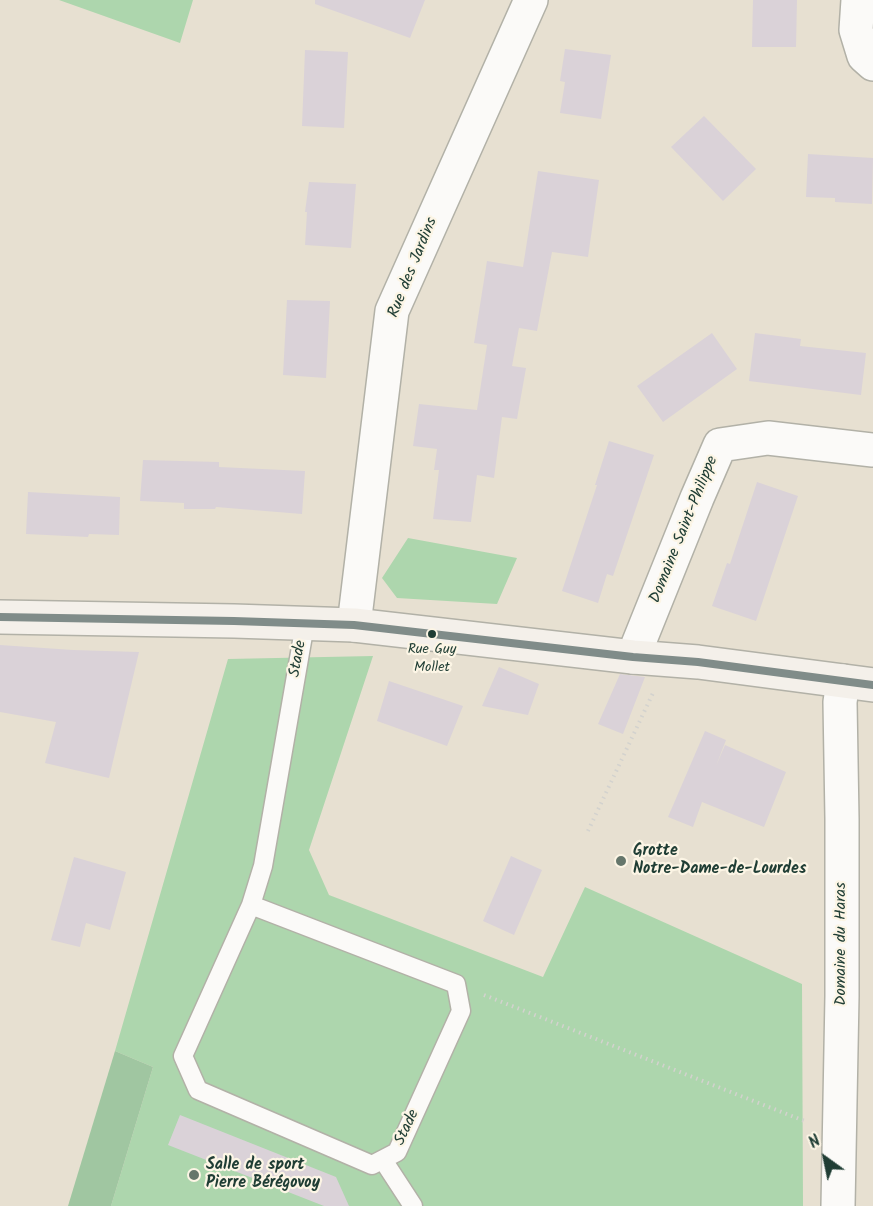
<!DOCTYPE html>
<html>
<head>
<meta charset="utf-8">
<style>
	body { margin:0 }
	#map { position:relative; width:873px; height:1206px; overflow:hidden; background:#e7e0d1; font-family:Kalam,sans-serif }
	canvas { display:block }
	.north { position:absolute; left:795px; top:1128px; width:60px; height:60px; -webkit-text-stroke:4px #fcf5e5; paint-order:stroke; rotate:327deg; font-size:16px; font-weight:700; line-height:24px; text-align:center; color:#1f3d34 }
	.north::after { content:''; display:block; margin:auto; width:21px; height:27px; background:#1f3d34; clip-path:polygon(50% 0,100% 100%,50% 72%,0 100%) }
</style>
</head>
<body>
<div id="map">
<canvas width="873" height="1206"></canvas>
<div class="north">N</div>
</div>
<script>
const g = document.querySelector('canvas').getContext('2d');
g.lineJoin = 'round';
function fill(path, color) { g.fillStyle = color; g.fill(path, 'evenodd'); }
const poly = rows => new Path2D(rows.map(r => 'M' + r).join(''));
function strokePath(path, color, width, dash) { g.strokeStyle = color; g.lineWidth = width; g.lineCap = dash ? 'butt' : 'round'; g.setLineDash(dash || []); g.stroke(path); }
function drawText(font, color, halo, rows, align = 'center') {
  g.font = font + ' Kalam,sans-serif'; g.lineWidth = 4.5; g.setLineDash([]); g.textBaseline = 'middle'; g.strokeStyle = halo; g.fillStyle = color; for (const [text, x, y, turn = 0] of rows) {
    g.save(); g.translate(x, y); g.rotate((+turn || 0) * Math.PI / 180); g.textAlign = isNaN(turn) ? turn : align; if (halo) g.strokeText(text, 0, 0); g.fillText(text, 0, 0); g.restore();
  }
}
fill(poly([
	[59,0,193,0,180,43],
	[408,538,517,558,497,604,397,598,382,578],
	[373,656,309,850,329,895,543,977,585,887,802,984,803,1206,111,1206,153,1067,115,1051,228,659]
]), '#add6ad');
fill(poly([
	[115,1051,153,1067,111,1206,68,1206]
]), '#a0c6a1');
fill(poly([
	[315,0,425,0,410,38,315,4],
	[753,0,797,0,796,47,752,47],
	[565,49,611,55,601,119,560,113,565,82,560,81],
	[305,50,348,52,344,128,302,126],
	[704,116,756,169,723,201,671,147],
	[808,154,873,158,872,204,835,202,835,198,806,197],
	[538,171,599,180,588,257,552,252,537,331,519,328,512,366,526,368,517,419,502,417,494,478,477,475,471,522,433,519,439,470,434,470,437,449,413,446,419,404,477,410,487,345,474,343,487,261,523,267],
	[309,182,356,184,351,248,305,245,307,212,305,212],
	[287,300,330,301,326,378,283,375],
	[712,333,737,369,663,422,637,386],
	[755,333,801,339,800,346,866,353,861,395,749,381],
	[609,441,654,455,613,576,607,574,598,603,562,591,597,485,595,485],
	[143,460,219,462,219,467,305,471,302,514,216,507,215,509,184,509,184,503,140,501],
	[757,482,798,496,756,621,712,606,727,563,730,564],
	[28,492,120,497,119,535,89,534,88,537,26,534],
	[0,645,73,650,139,652,109,778,45,763,56,722,0,712],
	[499,667,539,684,528,715,482,706],
	[620,674,645,677,623,734,598,724],
	[389,681,463,706,447,746,377,721],
	[705,731,726,740,716,766,725,745,786,772,764,827,702,802,693,827,668,817],
	[511,856,542,870,514,935,483,921],
	[74,857,126,872,110,930,86,923,80,947,51,940],
	[180,1115,336,1177,349,1206,324,1206,168,1145]
]), '#dad2d8');
const lane = poly([
	[251,905,456,984,461,1011,397,1152,372,1165,198,1090,183,1056,251,905,263,866,305,624],
	[383,1160,413,1206]
]);
const street = poly([
	[858,0,856,30,864,56,873,64],
	[354,625,392,311,531,0],
	[633,657,697,498,720,445,768,438,873,450],
	[838,1206,842,996,842,819,840,702,843,681]
]);
const secondary = poly([
	[0,617,234,621,354,625,633,657,698,662,873,685]
]);
strokePath(lane, '#b2b1a7', 21);
strokePath(street, '#b2b1a7', 36);
strokePath(secondary, '#b2b1a7', 36);
strokePath(poly([
	[588,831,653,693],
	[484,995,807,1122]
]), '#d3d2ce', 4, [1.5, 4.5]);
strokePath(lane, '#fbfaf8', 18);
strokePath(street, '#fbfaf8', 33);
strokePath(secondary, '#f4f0ea', 33);
strokePath(poly([
	[0,617,234,621,354,625,633,657,698,662,873,685]
]), '#808c89', 8);
for (const [x, y, r, color] of [
	[432,634,5,"#1f3d34"],
	[621,861,6,"#65766b"],
	[194,1175,6,"#65766b"]
]) { const dot = new Path2D(); dot.arc(x, y, r, 0, 2 * Math.PI); g.fillStyle = color; g.fill(dot); strokePath(dot, '#fcf5e5', 2); }
drawText('14px', '#1f3d34', '#fcf5e5', [
	["Rue Guy",432,651],
	["Mollet",432,669]
]);
drawText('16px', '#1f3d34', '#fcf5e5', [
	["Rue des Jardins",414,268,-68],
	["Domaine Saint-Philippe",685,530,-68],
	["Stade",299,659,-80],
	["Domaine du Haras",842,944,-90],
	["Stade",408,1128,-65]
]);
drawText('bold 16px', '#1f3d34', '#fcf5e5', [
	["Grotte",633,852],
	["Notre-Dame-de-Lourdes",633,870],
	["Salle de sport",206,1166],
	["Pierre Bérégovoy",206,1184]
], 'left');
</script>
</body>
</html>
